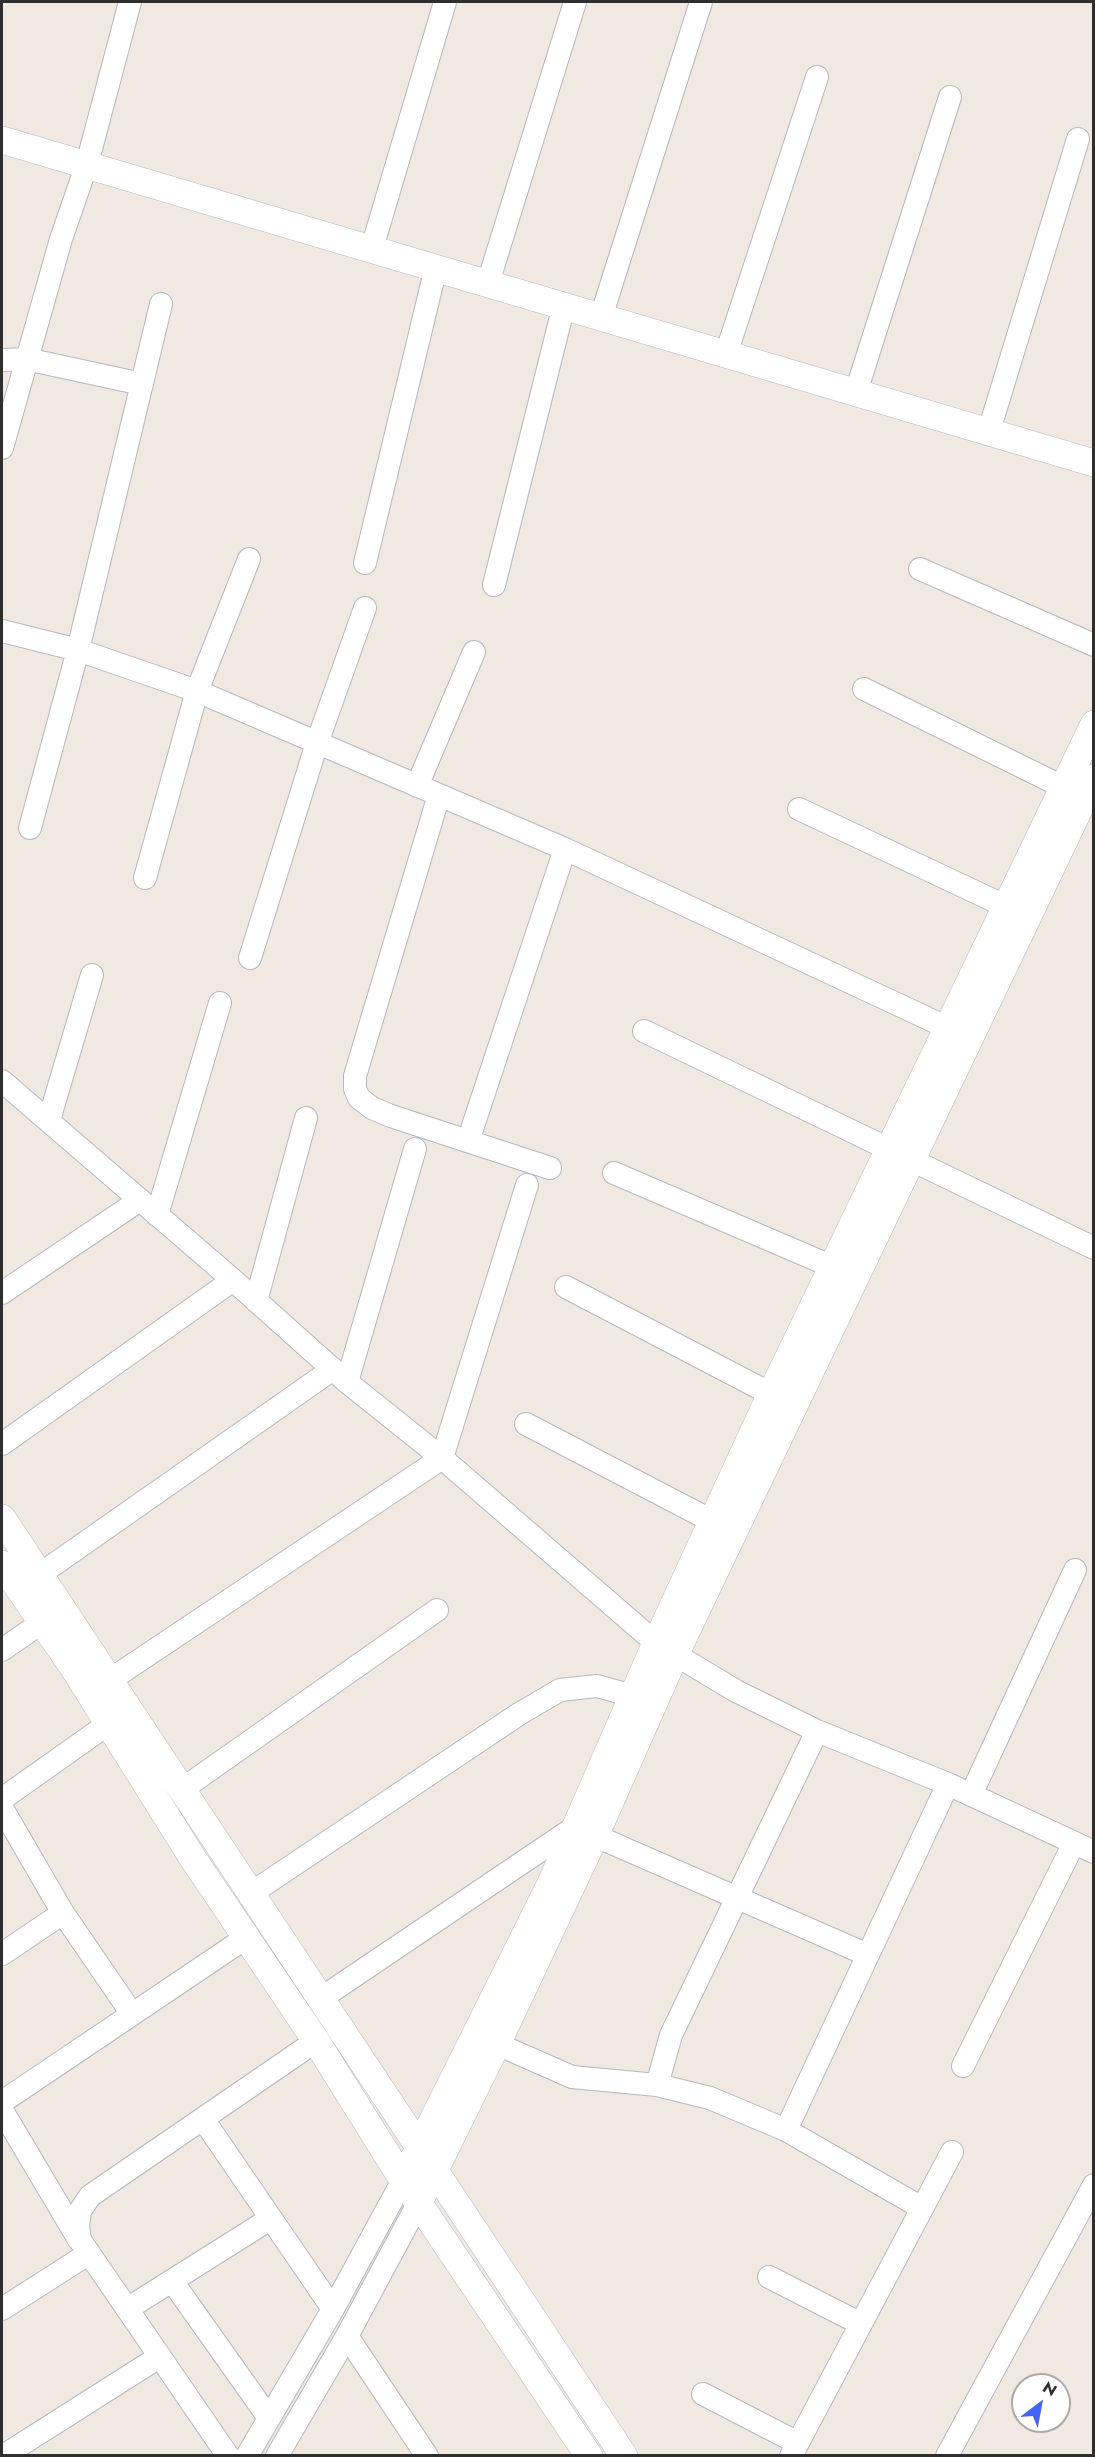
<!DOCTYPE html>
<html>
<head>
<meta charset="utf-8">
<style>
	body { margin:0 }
	#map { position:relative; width:1095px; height:2457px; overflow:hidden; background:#efe9e1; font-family:Jost,sans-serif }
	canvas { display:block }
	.frame { position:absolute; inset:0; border:3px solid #2e2e2e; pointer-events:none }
	.north { position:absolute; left:1011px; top:2373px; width:60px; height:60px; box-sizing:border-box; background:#fff; border:2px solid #ababab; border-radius:50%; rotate:32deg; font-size:16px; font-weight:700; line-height:24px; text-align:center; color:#2e2e2e }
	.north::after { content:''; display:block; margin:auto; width:21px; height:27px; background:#4264fb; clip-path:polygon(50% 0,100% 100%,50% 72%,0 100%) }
</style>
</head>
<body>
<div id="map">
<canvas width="1095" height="2457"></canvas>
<div class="frame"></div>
<div class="north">N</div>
</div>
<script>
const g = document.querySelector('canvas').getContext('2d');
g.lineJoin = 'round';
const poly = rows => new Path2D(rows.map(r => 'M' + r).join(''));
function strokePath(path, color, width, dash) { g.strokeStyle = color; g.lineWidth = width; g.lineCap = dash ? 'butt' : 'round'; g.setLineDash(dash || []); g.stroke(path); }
const minor = poly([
	[372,248,445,2],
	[488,283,575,2],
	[601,317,701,2],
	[726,354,817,77],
	[2,360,26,359,142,384],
	[856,392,950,97],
	[988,434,1078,139],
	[2,448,61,239,87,164,130,2],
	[365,563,436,267],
	[920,569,1094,645],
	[494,585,564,305],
	[2,631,78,650,197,691,565,849,961,1034],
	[864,689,1063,787],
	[417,786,474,652],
	[439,795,355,1076,355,1089,359,1098,372,1108,391,1116,550,1168],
	[799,809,1020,913],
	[30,828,78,650,161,304],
	[145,878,197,691,249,559],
	[250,958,317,743,365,608],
	[644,1031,1094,1248],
	[2,1081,233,1280,347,1382,442,1458,656,1643,736,1691,817,1731,948,1784,1094,1852],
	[49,1120,92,975],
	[468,1141,565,849],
	[614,1173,847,1273],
	[157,1215,220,1003],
	[566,1287,771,1394],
	[2,1293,140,1200],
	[256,1301,306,1118],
	[347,1382,415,1149],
	[526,1424,712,1521],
	[2,1444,233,1280],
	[39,1575,333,1369],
	[2,1650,41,1623],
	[110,1680,442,1458,527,1185],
	[181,1790,437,1610],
	[971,1795,1075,1570],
	[2,1799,108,1724],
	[2,1808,63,1913,132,2014],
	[250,1894,519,1714,560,1690,597,1686,633,1696],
	[2,1954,63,1913],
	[320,1999,575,1827,868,1955],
	[497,2044,572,2077,657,2085,710,2098,786,2130,922,2208],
	[963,2066,1074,1843],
	[657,2085,671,2035,817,1731],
	[2,2102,247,1937],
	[2,2110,79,2240],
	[203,2119,333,2309],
	[786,2130,948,1784],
	[769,2277,861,2324],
	[172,2281,269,2418],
	[2,2309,88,2254],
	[127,2309,270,2219],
	[347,2336,427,2456],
	[703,2394,798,2443],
	[3,2456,159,2357],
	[228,2456,80,2240,78,2226,80,2211,90,2196,316,2041],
	[247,2456,333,2309,403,2180],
	[277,2456,347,2336,419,2202],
	[791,2456,952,2152],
	[947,2456,1094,2185]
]);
const tertiary = poly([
	[2,140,1094,463],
	[2,1518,624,2456],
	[2,1564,73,1667,192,1857,316,2041,403,2180,589,2456],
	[403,2180,551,1883,656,1643,771,1394,1094,724],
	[419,2202,497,2044,595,1836,675,1655,1094,778]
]);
strokePath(minor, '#b4b7c1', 24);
strokePath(tertiary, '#b4b7c1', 28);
strokePath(minor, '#fff', 22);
strokePath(tertiary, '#fff', 27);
</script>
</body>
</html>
